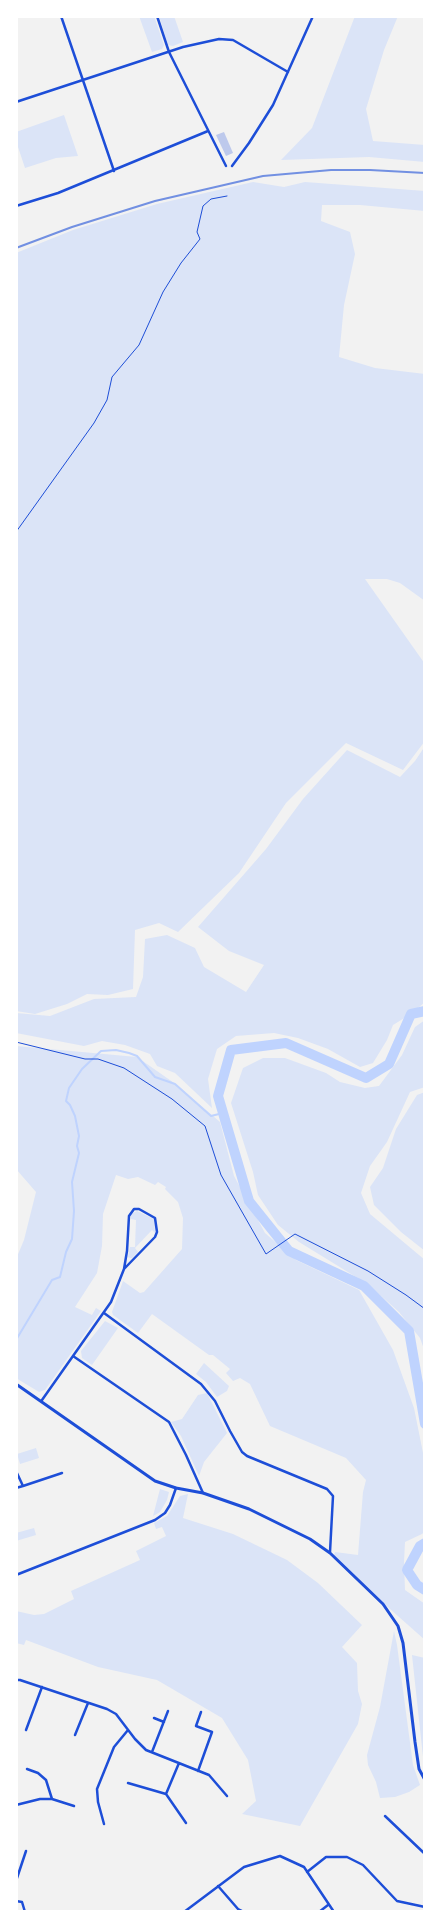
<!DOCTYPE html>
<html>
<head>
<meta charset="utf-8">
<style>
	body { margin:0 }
	#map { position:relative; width:441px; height:1928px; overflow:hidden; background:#f2f2f2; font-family:Overpass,sans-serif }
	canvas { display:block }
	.frame { position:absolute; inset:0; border:18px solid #fff; pointer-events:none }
</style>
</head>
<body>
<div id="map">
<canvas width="441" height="1928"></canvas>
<div class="frame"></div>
</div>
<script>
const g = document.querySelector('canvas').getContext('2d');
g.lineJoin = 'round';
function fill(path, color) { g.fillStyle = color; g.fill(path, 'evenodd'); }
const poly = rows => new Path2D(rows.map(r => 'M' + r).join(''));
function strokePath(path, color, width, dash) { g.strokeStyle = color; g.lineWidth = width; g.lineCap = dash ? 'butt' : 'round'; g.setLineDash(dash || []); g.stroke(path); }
fill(poly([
	[139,16,154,16,164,45,162,49,152,52],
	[159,16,174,16,183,42,173,46,168,45],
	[355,16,398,16,384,50,366,109,373,141,425,145,425,162,369,157,281,160,312,128],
	[64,115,78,156,56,158,25,168,16,141,16,132],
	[253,182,284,187,305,182,425,191,425,211,360,205,322,205,321,221,350,232,355,254,344,305,339,357,375,368,425,374,425,601,400,583,387,579,365,579,425,664,425,741,403,770,346,743,286,803,239,873,178,932,159,923,135,930,133,989,108,995,87,994,67,1004,35,1014,16,1011,16,253,73,230,157,204],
	[425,746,425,1002,411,1014,393,1025,387,1040,373,1063,360,1067,328,1049,298,1038,274,1033,236,1036,217,1049,208,1079,212,1108,175,1073,157,1066,150,1054,125,1045,102,1041,84,1046,16,1033,16,1013,50,1016,94,999,136,997,143,977,145,939,167,935,195,948,204,967,246,992,264,965,229,951,198,927,266,849,303,799,347,750,400,777,415,761],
	[425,1020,425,1087,410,1092,387,1142,370,1166,361,1193,370,1214,425,1260,425,1352,420,1338,399,1312,369,1285,299,1242,278,1225,258,1195,253,1172,231,1103,243,1068,263,1058,285,1058,326,1073,340,1082,365,1088,379,1086,402,1055,415,1027],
	[16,1046,137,1057,177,1085,220,1122,234,1176,265,1233,296,1260,359,1290,393,1350,414,1408,425,1463,425,1531,422,1534,405,1542,404,1562,405,1590,425,1604,425,1640,390,1609,334,1555,335,1552,358,1555,363,1492,366,1480,346,1458,270,1426,250,1384,240,1378,233,1381,226,1373,230,1369,213,1355,209,1355,152,1314,138,1333,113,1315,112,1312,123,1281,140,1293,144,1292,182,1249,183,1218,178,1202,165,1189,166,1187,158,1182,155,1185,138,1177,128,1179,116,1175,103,1214,102,1246,97,1273,75,1307,92,1315,96,1308,101,1311,45,1390,39,1392,16,1378,16,1259,24,1240,36,1192,16,1169],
	[425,1092,425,1251,401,1232,374,1205,370,1187,383,1168,396,1129,417,1095],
	[137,1211,154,1219,155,1233,152,1230,135,1248,138,1252,132,1258,130,1258,128,1257,130,1247,135,1247,136,1220,131,1219,131,1214],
	[105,1321,118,1328,92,1365,82,1358,81,1351],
	[204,1363,229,1386,227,1391,217,1397,206,1382,196,1374],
	[207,1393,227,1433,204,1462,199,1476,181,1436,171,1422,182,1419,198,1395],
	[36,1448,39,1458,20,1464,17,1454],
	[160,1489,169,1492,167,1500,160,1512,153,1516],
	[188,1494,183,1518,233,1534,287,1560,318,1583,362,1625,342,1647,357,1663,358,1691,362,1704,358,1724,300,1826,242,1814,256,1801,248,1760,222,1718,157,1680,98,1667,26,1640,24,1645,16,1643,16,1611,34,1615,44,1614,74,1599,71,1591,140,1560,136,1551,166,1536,162,1527,156,1529,154,1523,167,1516,180,1496],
	[34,1528,36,1535,16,1541,16,1533],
	[394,1631,397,1645,413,1765,420,1785,409,1792,395,1797,380,1798,376,1782,368,1765,367,1755,380,1707],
	[412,1655,425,1658,424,1766]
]), '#dbe4f7');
strokePath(poly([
	[16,1340,52,1280,60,1277,66,1252,72,1239,74,1211,72,1182,79,1153,77,1146,79,1136,75,1116,70,1105,66,1101,69,1088,82,1069,101,1051,116,1050,129,1053,137,1056,155,1077,175,1084,211,1116,223,1113]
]), '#bfd3fe', 2);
strokePath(poly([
	[425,1011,411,1014,389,1064,366,1078,286,1043,231,1050,218,1096,249,1201,289,1251,364,1286,409,1331,425,1424],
	[425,1543,420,1546,407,1570,417,1585,425,1590]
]), '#bfd3fe', 10);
fill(poly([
	[224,132,233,153,226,156,216,135]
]), '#bdc9ec');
strokePath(poly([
	[16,532,94,423,107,400,112,377,139,345,163,292,181,263,200,239,197,232,203,206,211,199,227,196],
	[16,1042,85,1059,98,1059,124,1068,172,1099,205,1126,221,1175,266,1254,295,1234,368,1271,406,1295,425,1309]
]), '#1d4ed8', 1);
strokePath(poly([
	[61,16,114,171],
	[157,16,169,52,226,166],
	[16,102,183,47,219,39,233,40,288,72],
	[232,166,249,143,273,105,313,16],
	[16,206,58,193,208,131],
	[104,1313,201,1384,215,1401,230,1431,242,1452,247,1456,327,1489,333,1496,330,1552],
	[73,1356,169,1422,186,1455,203,1493],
	[42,1400,111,1302,124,1269,127,1251,129,1216,134,1209,139,1209,155,1218,157,1232,155,1237,124,1269],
	[16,1471,23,1486,16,1488],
	[23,1486,62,1473],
	[16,1575,155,1520,165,1513,170,1505,176,1488],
	[16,1680,20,1680,107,1709,116,1714,135,1739,146,1750,209,1775,227,1796],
	[154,1718,164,1722],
	[26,1730,42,1687],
	[75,1735,88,1703],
	[152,1752,168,1711],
	[27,1769,38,1773,46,1780,52,1799],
	[198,1771,212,1732,196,1726,201,1712],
	[128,1783,166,1794,179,1763],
	[166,1794,186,1823],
	[16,1805,40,1799,52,1799,74,1806],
	[385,1816,425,1854],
	[104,1824,98,1802,97,1789,114,1747,128,1730],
	[307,1872,326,1857,347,1857,363,1865,397,1901,425,1907],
	[16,1881,26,1851],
	[218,1886,238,1909,244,1912],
	[16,1901,22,1902,25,1912],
	[184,1912,244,1867,280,1856,304,1867,334,1912],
	[265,1912,267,1912],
	[319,1912,328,1905]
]), '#1d4ed8', 2.5);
strokePath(poly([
	[16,1384,155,1481,176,1488,203,1493,249,1509,310,1539,330,1553,383,1604,398,1626,403,1643,415,1742,419,1769,425,1780]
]), '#1d4ed8', 3);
strokePath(poly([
	[16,248,72,227,155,201,263,176,331,170,370,170,425,173]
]), '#7290e2', 2);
</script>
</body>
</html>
